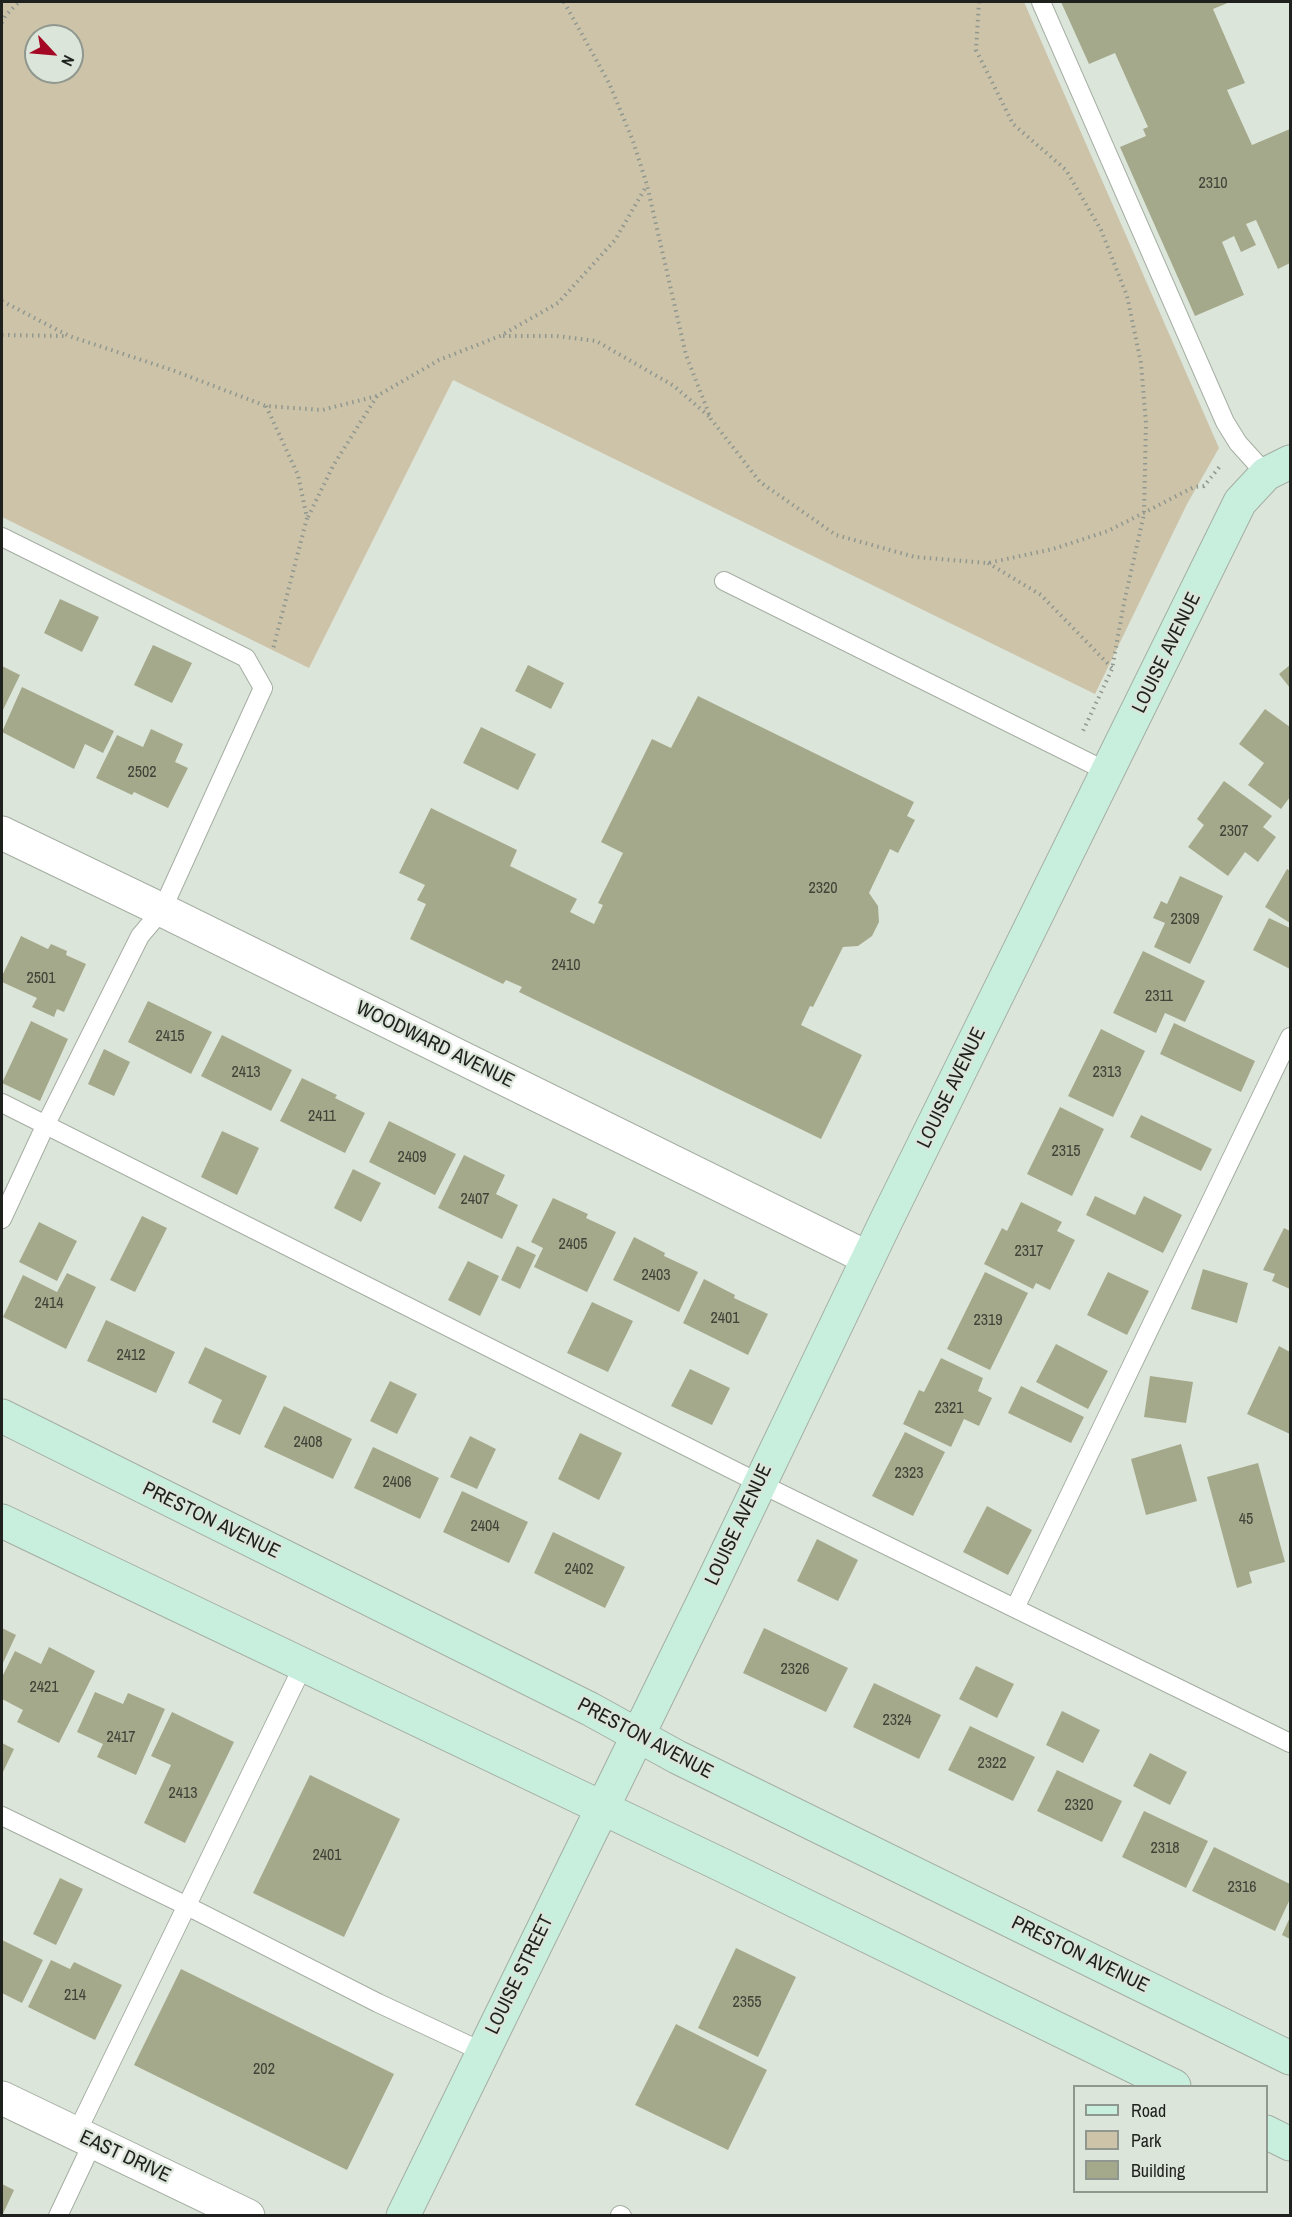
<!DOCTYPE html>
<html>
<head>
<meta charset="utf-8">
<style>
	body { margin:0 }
	#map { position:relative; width:1292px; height:2217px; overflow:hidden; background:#dce5d9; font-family:"Archivo Narrow",sans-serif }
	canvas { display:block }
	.frame { position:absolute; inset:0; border:3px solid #1e211d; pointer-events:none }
	.legend { position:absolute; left:1073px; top:2085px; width:195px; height:108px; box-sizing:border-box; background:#dce5d9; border:2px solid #90978e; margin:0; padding:8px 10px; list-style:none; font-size:18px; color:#1e211d }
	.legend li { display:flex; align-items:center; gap:12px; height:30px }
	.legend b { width:30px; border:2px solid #90978e }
	.north { position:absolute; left:24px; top:24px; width:60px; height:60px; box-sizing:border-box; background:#dce5d9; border:2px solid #90978e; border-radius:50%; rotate:116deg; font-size:16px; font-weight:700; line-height:24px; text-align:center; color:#1e211d }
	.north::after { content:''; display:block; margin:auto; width:21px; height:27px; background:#a40824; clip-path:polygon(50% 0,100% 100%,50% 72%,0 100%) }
</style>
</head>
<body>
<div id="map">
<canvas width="1292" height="2217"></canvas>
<div class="frame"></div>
<ul class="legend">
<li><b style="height:8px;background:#c8eedd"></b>Road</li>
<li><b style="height:16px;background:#ccc3a9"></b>Park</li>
<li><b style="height:16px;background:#a5a98b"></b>Building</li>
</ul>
<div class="north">N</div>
</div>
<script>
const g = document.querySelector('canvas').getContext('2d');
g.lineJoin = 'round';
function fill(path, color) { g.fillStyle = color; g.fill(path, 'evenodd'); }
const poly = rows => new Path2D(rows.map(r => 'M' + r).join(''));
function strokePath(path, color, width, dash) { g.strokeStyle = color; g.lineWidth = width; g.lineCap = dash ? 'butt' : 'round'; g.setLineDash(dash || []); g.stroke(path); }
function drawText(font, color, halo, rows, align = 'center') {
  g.font = font + ' "Archivo Narrow",sans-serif'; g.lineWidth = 4.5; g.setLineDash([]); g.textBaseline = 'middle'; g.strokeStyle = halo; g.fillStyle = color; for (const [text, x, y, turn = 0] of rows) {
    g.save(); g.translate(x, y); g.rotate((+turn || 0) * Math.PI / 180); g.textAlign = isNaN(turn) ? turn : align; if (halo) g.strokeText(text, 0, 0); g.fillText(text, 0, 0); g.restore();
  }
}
fill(poly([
	[2,2,1024,2,1219,448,1187,504,1095,694,453,380,309,668,2,517],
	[36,36,72,36,72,72,36,72]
]), '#ccc3a9');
fill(poly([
	[1061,2,1230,2,1213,9,1245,83,1227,90,1252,145,1290,129,1290,263,1278,269,1256,220,1246,224,1256,245,1241,252,1234,236,1222,242,1244,295,1195,316,1120,147,1146,136,1143,129,1148,127,1115,53,1089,64],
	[60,599,99,617,82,652,44,633],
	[153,645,192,663,172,703,134,685],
	[528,665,564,683,551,709,515,691],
	[1290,665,1290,688,1279,674],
	[2,666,20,675,2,712],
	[22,687,114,731,103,753,85,744,74,769,2,732],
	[698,696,914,802,907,816,915,820,898,853,890,849,869,893,878,906,879,922,872,936,858,946,843,947,813,1007,810,1006,801,1025,862,1055,821,1139,519,992,522,987,506,980,503,984,410,939,426,904,417,900,425,885,399,873,431,808,517,850,510,866,577,899,570,912,594,924,603,905,598,903,623,853,601,842,652,739,671,748],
	[1265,709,1290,727,1290,797,1281,809,1248,785,1264,763,1239,744],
	[481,727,536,754,518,790,463,763],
	[151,729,183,744,175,762,188,768,168,808,134,792,132,795,96,778,117,735,143,747],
	[1224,781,1272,816,1263,827,1276,837,1258,862,1245,852,1228,876,1188,847,1204,825,1197,819],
	[1287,869,1290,871,1290,923,1265,907],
	[1180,876,1223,896,1190,964,1154,947,1165,923,1153,918,1161,901,1167,904],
	[1269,918,1290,928,1290,969,1253,950],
	[21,936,48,949,51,944,67,951,66,955,86,964,64,1012,57,1009,54,1017,32,1007,37,998,2,982,2,976],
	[1143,951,1205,981,1185,1022,1165,1013,1156,1033,1113,1013],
	[148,1001,212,1032,191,1074,128,1042],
	[31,1021,68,1039,40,1101,2,1083],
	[1174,1023,1255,1061,1241,1092,1160,1054],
	[1101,1029,1145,1051,1113,1117,1068,1096],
	[222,1035,292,1070,271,1111,201,1076],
	[104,1049,130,1062,114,1096,88,1084],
	[302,1078,337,1095,335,1098,365,1113,345,1153,280,1121],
	[1060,1107,1104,1129,1072,1196,1027,1174],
	[1141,1115,1212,1149,1201,1171,1130,1137],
	[389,1121,456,1154,435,1195,369,1162],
	[222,1131,259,1148,237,1195,201,1177],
	[464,1155,505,1175,496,1194,518,1205,502,1239,438,1208],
	[353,1169,381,1183,361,1222,334,1208],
	[1095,1196,1135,1215,1144,1196,1182,1215,1163,1253,1086,1215],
	[553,1198,588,1214,586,1218,616,1232,587,1292,534,1267,543,1248,531,1242],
	[1021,1202,1062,1222,1057,1231,1075,1240,1050,1290,1036,1283,1033,1289,984,1264,1002,1228,1007,1231],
	[142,1216,167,1228,135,1292,110,1280],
	[39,1222,77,1241,57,1281,19,1262],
	[1284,1228,1290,1231,1290,1289,1272,1281,1275,1274,1263,1270],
	[634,1237,665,1253,664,1256,698,1272,679,1312,613,1280],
	[517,1246,536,1255,520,1289,501,1280],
	[468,1261,499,1276,480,1316,448,1300],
	[1203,1269,1248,1283,1237,1323,1191,1309],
	[985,1272,1028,1293,990,1370,947,1349],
	[1108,1272,1149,1291,1127,1335,1087,1315],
	[67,1273,96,1287,66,1349,3,1317,23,1275,57,1292],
	[704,1279,735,1295,734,1298,768,1314,748,1355,683,1323],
	[592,1302,633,1321,608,1372,567,1353],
	[106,1320,175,1352,156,1393,87,1361],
	[1056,1344,1108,1371,1088,1409,1036,1382],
	[1279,1346,1290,1352,1290,1434,1247,1414],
	[205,1347,267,1376,240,1435,212,1422,222,1400,188,1383],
	[941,1358,983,1378,978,1391,992,1398,979,1426,964,1419,951,1447,903,1424,919,1390,924,1392],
	[690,1369,730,1388,712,1425,671,1406],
	[1150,1376,1193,1382,1186,1423,1144,1417],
	[390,1381,417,1394,397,1434,370,1421],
	[1021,1386,1084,1417,1071,1443,1008,1413],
	[284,1406,352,1439,333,1479,264,1447],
	[905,1432,945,1452,913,1516,872,1496],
	[580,1433,622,1453,599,1500,558,1479],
	[470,1436,496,1449,477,1489,450,1477],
	[1181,1444,1197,1501,1146,1515,1131,1459],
	[373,1447,439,1478,420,1519,354,1488],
	[1258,1463,1285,1562,1249,1572,1252,1583,1237,1588,1207,1477],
	[462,1491,528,1522,509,1563,443,1532],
	[987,1506,1032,1530,1008,1575,963,1552],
	[553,1532,625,1567,605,1608,534,1573],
	[817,1539,858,1560,838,1601,797,1581],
	[2,1628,16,1635,2,1665],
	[764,1628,848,1668,826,1712,743,1673],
	[49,1647,95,1671,59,1743,17,1722,23,1710,2,1699,2,1677,15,1651,41,1664],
	[976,1666,1014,1684,997,1718,959,1699],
	[874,1683,941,1715,919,1759,853,1727],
	[95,1692,123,1704,128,1693,165,1709,136,1775,97,1757,103,1744,77,1732],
	[1062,1711,1100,1730,1083,1763,1046,1745],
	[172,1712,234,1742,185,1843,144,1823,171,1765,151,1756],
	[970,1726,1035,1757,1013,1801,948,1770],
	[2,1743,14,1749,2,1774],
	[1150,1753,1187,1772,1170,1805,1133,1786],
	[1057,1770,1122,1801,1102,1842,1037,1811],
	[310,1775,400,1819,344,1937,253,1893],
	[1144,1811,1208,1841,1186,1888,1122,1857],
	[1214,1847,1290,1884,1290,1899,1275,1931,1192,1891],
	[60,1878,83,1889,56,1945,33,1934],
	[1290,1917,1290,1939,1282,1935],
	[2,1940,43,1960,22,2003,2,1993],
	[736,1948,796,1977,758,2057,698,2028],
	[51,1960,70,1969,74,1962,122,1985,95,2040,28,2007],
	[181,1969,394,2074,347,2170,134,2065],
	[676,2024,767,2070,728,2150,635,2105],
	[2,2184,14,2190,2,2216]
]), '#a5a98b');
const lane = poly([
	[1041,2,1225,422,1238,443,1266,474],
	[2,537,246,658,263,688,162,910,140,936,46,1124,2,1219],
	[724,581,1108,772],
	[2,1103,759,1483,1290,1743],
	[1015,1608,1290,1037],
	[2,1816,187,1906,378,2003,483,2052],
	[76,2134,303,1666],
	[620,2215,622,2216],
	[58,2216,93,2142]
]);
const street = poly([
	[2,833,162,910,868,1258],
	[2,2098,248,2216]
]);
const secondary = poly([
	[2,1416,590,1709,677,1757,1290,2058],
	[2,1521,726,1867,1174,2086],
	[1266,2132,1290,2144],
	[403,2216,708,1592,887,1219,1240,502,1266,474,1290,462]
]);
strokePath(lane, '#a5aea3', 20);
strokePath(street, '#a5aea3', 35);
strokePath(secondary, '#a5aea3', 35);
strokePath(poly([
	[564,2,609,83,633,141,647,185,686,355,711,419,760,482,836,535,915,557,988,563,1053,549,1108,531,1194,487,1204,486,1221,465],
	[979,2,976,50,1013,124,1066,170,1101,230,1127,296,1141,363,1146,423,1144,514,1124,603,1112,669,1083,731],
	[2,23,5,16,19,2],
	[2,301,69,336,172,370,266,406,322,410,377,396,439,360,500,336,558,303,615,240,647,185],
	[2,335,65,336],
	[503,336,557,336,596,341,674,386,711,418],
	[266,406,298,475,307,518,273,649],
	[308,517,333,466,377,396],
	[988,563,1041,595,1112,668]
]), '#90978e', 4, [1.5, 4.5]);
strokePath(lane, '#fff', 18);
strokePath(street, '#fff', 33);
strokePath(secondary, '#c8eedd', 33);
drawText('16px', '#404338', null, [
	["2310",1213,184],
	["2502",142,773],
	["2307",1234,832],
	["2320",823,889],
	["2309",1185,920],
	["2410",566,966],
	["2501",41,979],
	["2311",1159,997],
	["2415",170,1037],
	["2413",246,1073],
	["2313",1107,1073],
	["2411",322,1117],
	["2315",1066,1152],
	["2409",412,1158],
	["2407",475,1200],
	["2405",573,1245],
	["2317",1029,1252],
	["2403",656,1276],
	["2414",49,1304],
	["2401",725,1319],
	["2319",988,1321],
	["2412",131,1356],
	["2321",949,1409],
	["2408",308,1443],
	["2323",909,1474],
	["2406",397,1483],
	["45",1246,1520],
	["2404",485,1527],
	["2402",579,1570],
	["2326",795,1670],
	["2421",44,1688],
	["2324",897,1721],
	["2417",121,1738],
	["2322",992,1764],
	["2413",183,1794],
	["2320",1079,1806],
	["2318",1165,1849],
	["2401",327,1856],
	["2316",1242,1888],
	["214",75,1996],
	["2355",747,2003],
	["202",264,2070]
]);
drawText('20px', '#1e211d', '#dce5d9', [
	["LOUISE AVENUE",1167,653,-64],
	["WOODWARD AVENUE",435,1045,26],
	["LOUISE AVENUE",952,1088,-64],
	["PRESTON AVENUE",211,1521,26],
	["LOUISE AVENUE",739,1525,-65],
	["PRESTON AVENUE",645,1739,28],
	["PRESTON AVENUE",1080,1955,26],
	["LOUISE STREET",520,1975,-64],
	["EAST DRIVE",125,2157,25]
]);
</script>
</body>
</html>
